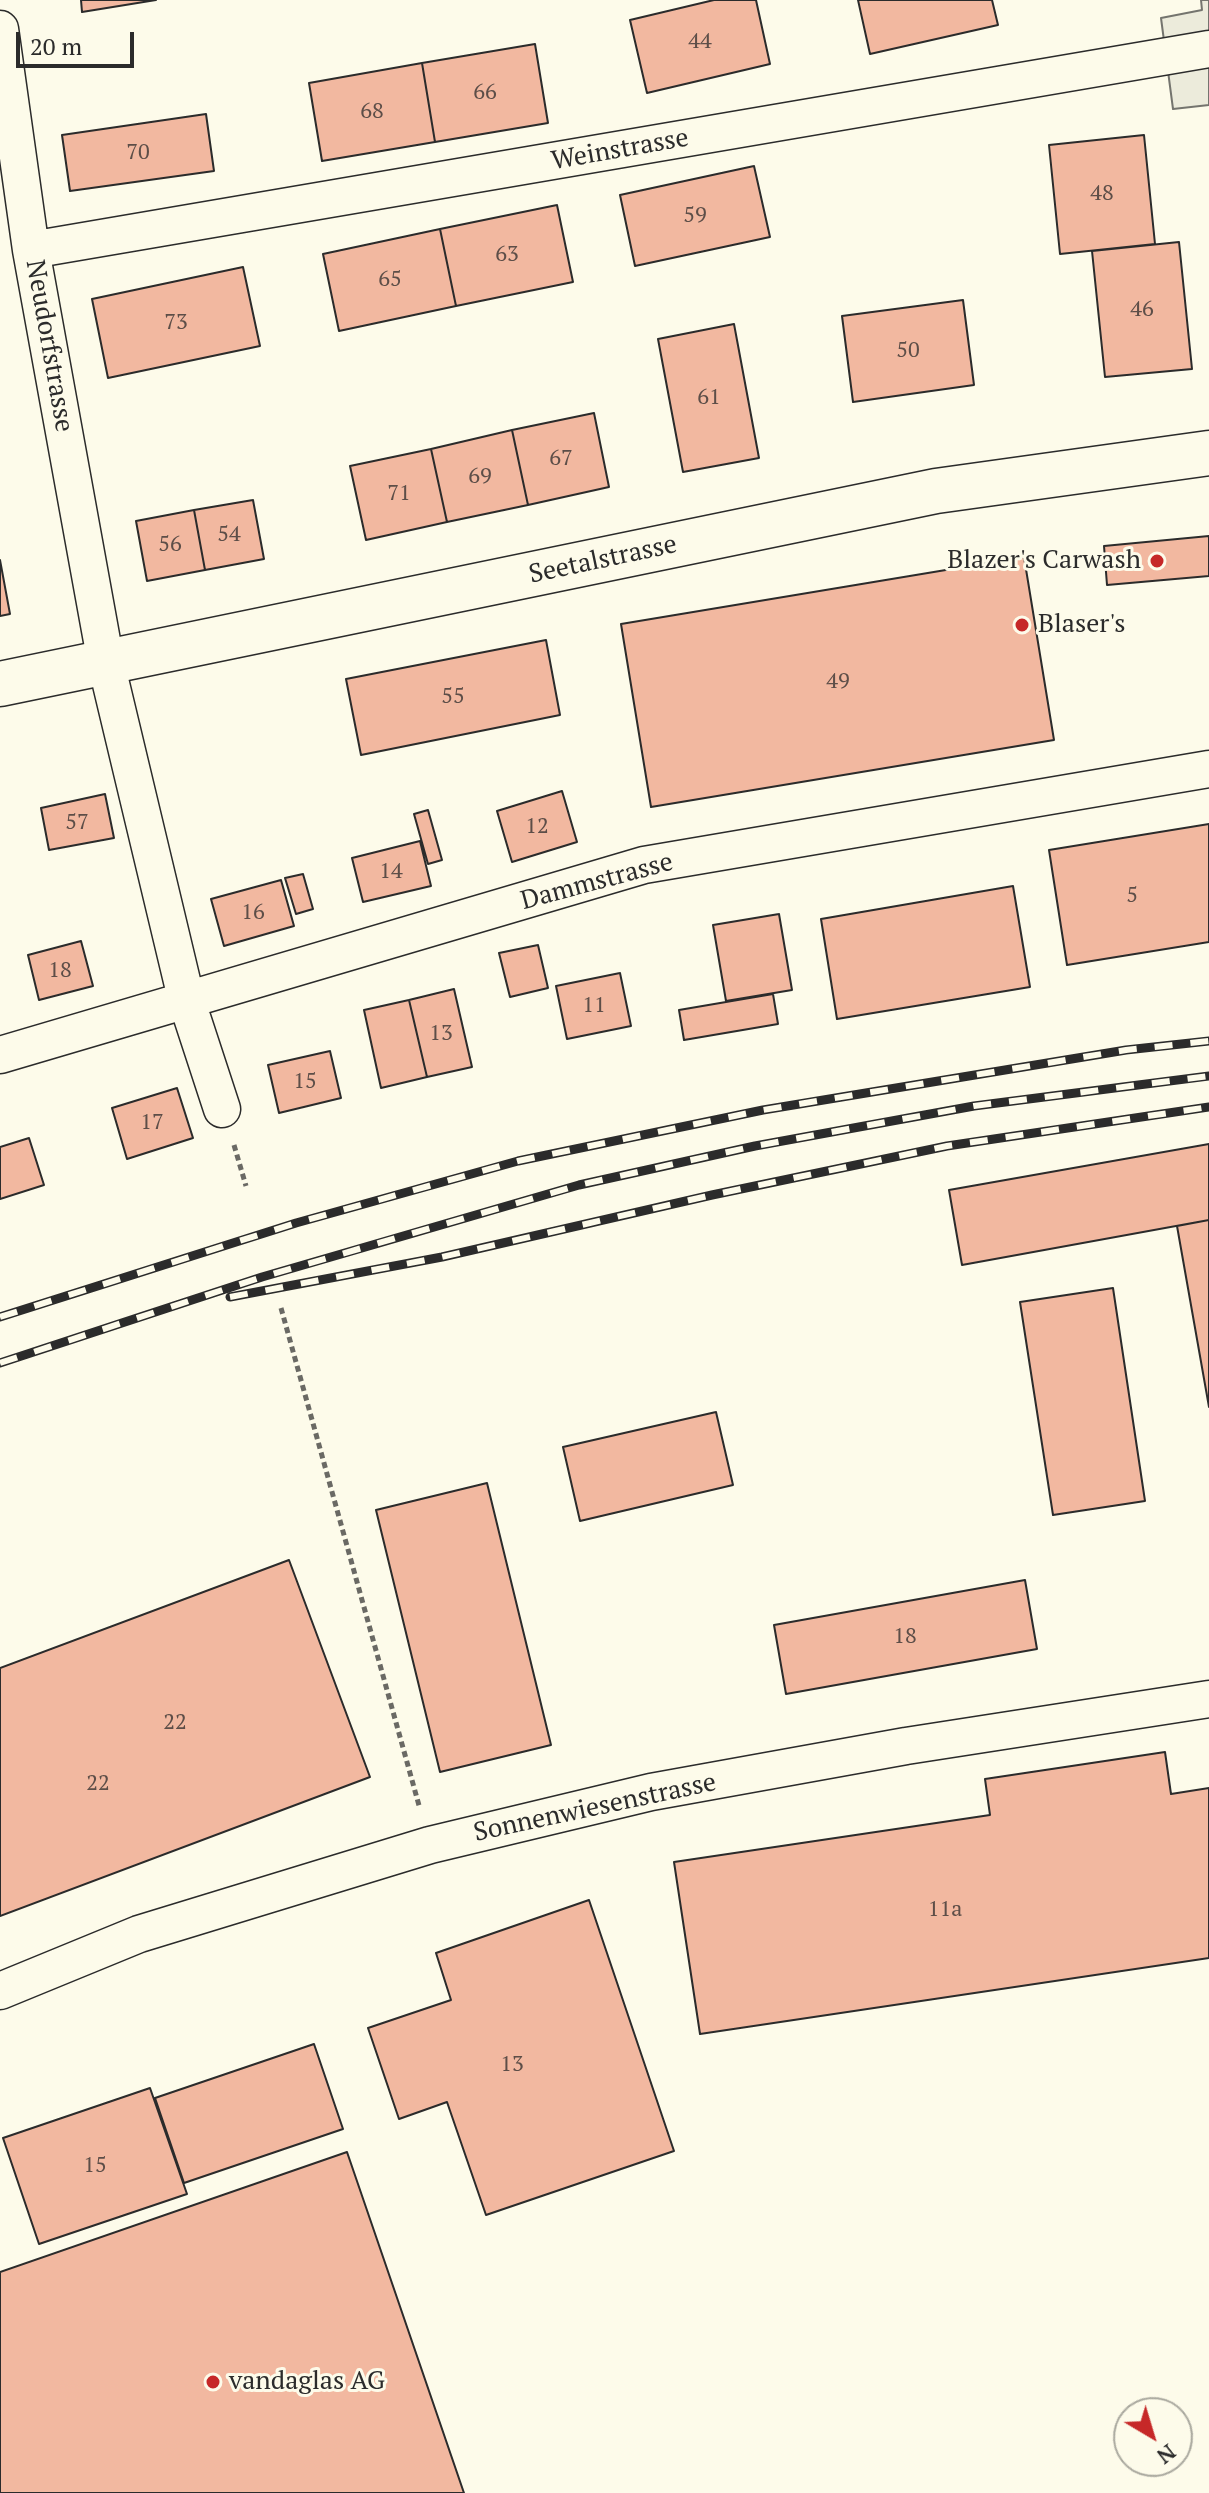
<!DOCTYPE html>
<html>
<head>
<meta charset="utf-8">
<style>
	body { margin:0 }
	#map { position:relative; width:1209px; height:2493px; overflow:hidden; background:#fdfbea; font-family:"PT Serif",serif }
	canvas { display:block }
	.north { position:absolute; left:1113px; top:2397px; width:80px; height:80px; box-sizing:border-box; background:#fdfbea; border:2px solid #a9a89e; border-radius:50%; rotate:142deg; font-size:22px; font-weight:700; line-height:32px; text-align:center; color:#2b2b2b }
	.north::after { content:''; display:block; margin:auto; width:28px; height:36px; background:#c62828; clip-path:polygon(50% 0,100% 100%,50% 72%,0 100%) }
	.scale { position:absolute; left:16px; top:32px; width:118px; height:36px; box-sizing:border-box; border:4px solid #2b2b2b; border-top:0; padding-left:10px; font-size:24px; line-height:28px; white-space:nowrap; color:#2b2b2b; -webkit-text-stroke:6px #fdfbea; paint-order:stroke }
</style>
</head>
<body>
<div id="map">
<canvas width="1209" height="2493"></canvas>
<div class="north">N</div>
<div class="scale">20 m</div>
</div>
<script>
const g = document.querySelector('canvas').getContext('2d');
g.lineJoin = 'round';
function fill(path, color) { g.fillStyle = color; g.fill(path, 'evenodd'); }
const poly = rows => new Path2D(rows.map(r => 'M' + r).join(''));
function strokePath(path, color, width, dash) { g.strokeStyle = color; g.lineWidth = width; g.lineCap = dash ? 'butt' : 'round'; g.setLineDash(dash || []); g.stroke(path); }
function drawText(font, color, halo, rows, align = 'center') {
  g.font = font + ' "PT Serif",serif'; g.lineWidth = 6; g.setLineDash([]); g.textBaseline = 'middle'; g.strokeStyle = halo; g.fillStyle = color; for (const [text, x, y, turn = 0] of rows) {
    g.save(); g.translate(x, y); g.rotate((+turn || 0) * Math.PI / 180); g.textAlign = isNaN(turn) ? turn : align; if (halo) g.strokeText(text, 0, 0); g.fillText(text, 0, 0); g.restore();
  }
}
const green = poly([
	[1201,0,1209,0,1209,105,1173,109,1161,18,1202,10,1201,0]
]);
fill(green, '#ecebdb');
strokePath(green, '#74746e', 2);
const building = poly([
	[81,0,156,0,82,12,81,0],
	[714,0,756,0,770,64,647,93,630,20,714,0],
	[858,0,992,0,998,25,870,54,858,0],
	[535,44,548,123,435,142,422,63,535,44],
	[422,63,435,142,322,161,309,83,422,63],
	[206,114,214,171,70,191,62,135,206,114],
	[1144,135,1155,244,1060,254,1049,145,1144,135],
	[754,166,770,237,635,266,620,195,754,166],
	[557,205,573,282,456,306,440,229,557,205],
	[440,229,456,306,339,331,323,254,440,229],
	[1179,242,1192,369,1105,377,1092,251,1179,242],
	[243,267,260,346,108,378,92,299,243,267],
	[963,300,974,385,853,402,842,316,963,300],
	[734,324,759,458,683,472,658,339,734,324],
	[594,413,609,487,528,505,512,430,594,413],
	[512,430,528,505,447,522,431,449,512,430],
	[431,449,447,522,366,540,350,466,431,449],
	[253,500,264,559,205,570,194,510,253,500],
	[194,510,205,570,147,581,136,521,194,510],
	[1209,536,1209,576,1107,585,1104,546,1209,536],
	[1024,557,1054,740,651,807,621,624,1024,557],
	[0,560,10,614,0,616,0,560],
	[546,640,560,715,361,755,346,679,546,640],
	[562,791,577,842,512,862,497,811,562,791],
	[105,794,114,838,49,850,41,808,105,794],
	[428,810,442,860,428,864,414,814,428,810],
	[1209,824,1209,942,1067,965,1049,850,1209,824],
	[420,841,431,886,363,902,352,858,420,841],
	[303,874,313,909,296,914,285,878,303,874],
	[281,880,294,926,224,946,211,899,281,880],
	[1013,886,1030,987,837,1019,821,919,1013,886],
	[779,914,792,990,726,1001,713,925,779,914],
	[81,941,93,986,39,1000,28,955,81,941],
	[538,945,548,988,510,997,499,953,538,945],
	[620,973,631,1026,567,1039,556,986,620,973],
	[454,989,472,1067,427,1077,409,1000,454,989],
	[773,994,778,1024,684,1040,679,1010,773,994],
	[409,1000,427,1077,381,1088,364,1010,409,1000],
	[330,1051,341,1098,279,1113,268,1065,330,1051],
	[177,1088,193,1138,127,1159,112,1108,177,1088],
	[29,1138,44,1185,0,1199,0,1147,29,1138],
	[1209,1144,1209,1220,962,1265,949,1190,1209,1144],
	[1209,1220,1209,1407,1177,1226,1209,1220],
	[1113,1288,1145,1501,1053,1515,1020,1302,1113,1288],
	[716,1412,733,1485,580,1521,563,1447,716,1412],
	[487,1483,551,1745,440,1772,376,1510,487,1483],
	[289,1560,370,1777,0,1916,0,1668,289,1560],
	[1025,1580,1037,1649,786,1694,774,1625,1025,1580],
	[1165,1752,1171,1794,1209,1788,1209,1958,700,2034,674,1862,990,1815,985,1779,1165,1752],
	[589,1900,674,2151,486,2215,447,2102,399,2119,368,2028,451,2000,436,1953,589,1900],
	[314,2044,343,2129,184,2183,155,2098,314,2044],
	[150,2088,187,2194,39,2244,3,2138,150,2088],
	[347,2152,464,2493,0,2493,0,2272,347,2152]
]);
fill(building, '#f2b8a0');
strokePath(building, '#2b2b2b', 2);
const street = poly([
	[0,29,31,250,106,663,187,1002,222,1109],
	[31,250,1209,49],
	[0,1055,644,865,1209,769],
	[0,1991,139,1934,430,1845,651,1792,906,1746,1209,1699]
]);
const primary = poly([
	[0,684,936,491,1209,453]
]);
strokePath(street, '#2b2b2b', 39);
strokePath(primary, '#2b2b2b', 47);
strokePath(poly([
	[234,1145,246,1186],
	[281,1308,420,1809]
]), '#6a6964', 5, [6, 4]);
strokePath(street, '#fdfbea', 36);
strokePath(primary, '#fdfbea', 44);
const rail = poly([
	[230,1297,442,1257,712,1195,947,1146,1209,1107],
	[0,1317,296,1223,518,1161,763,1110,1126,1050,1209,1041],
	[0,1363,262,1277,579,1185,755,1146,974,1106,1209,1076]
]);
strokePath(rail, '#2b2b2b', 9);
strokePath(rail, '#fdfbea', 6, [18]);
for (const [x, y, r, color] of [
	[1157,561,8,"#c62828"],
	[1022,625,8,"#c62828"],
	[213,2382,8,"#c62828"]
]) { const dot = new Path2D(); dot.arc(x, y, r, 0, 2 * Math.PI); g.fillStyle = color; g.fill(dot); strokePath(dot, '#fdfbea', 3); }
drawText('22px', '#5d4e48', null, [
	["44",700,42],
	["66",485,93],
	["68",372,112],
	["70",138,153],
	["48",1102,194],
	["59",695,216],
	["63",507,255],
	["65",390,280],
	["46",1142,310],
	["73",176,323],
	["50",908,351],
	["61",709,398],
	["67",561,459],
	["69",480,477],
	["71",399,494],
	["54",229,535],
	["56",170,545],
	["49",838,682],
	["55",453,697],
	["57",77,823],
	["12",537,827],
	["14",391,872],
	["5",1132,896],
	["16",253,913],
	["18",60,971],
	["11",594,1006],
	["13",441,1034],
	["15",305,1082],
	["17",152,1123],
	["18",905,1637],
	["22",175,1723],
	["22",98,1784],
	["11a",945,1910],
	["13",512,2065],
	["15",95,2166]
]);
drawText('26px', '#2b2b2b', '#fdfbea', [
	["Weinstrasse",620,150,-10],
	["Neudorfstrasse",49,346,80],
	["Seetalstrasse",603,560,-12],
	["Dammstrasse",597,882,-15],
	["Sonnenwiesenstrasse",595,1808,-12]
]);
drawText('26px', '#2b2b2b', '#fdfbea', [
	["Blazer's Carwash",1141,561,"right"],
	["Blaser's",1038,625],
	["vandaglas AG",229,2382]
], 'left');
</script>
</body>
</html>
